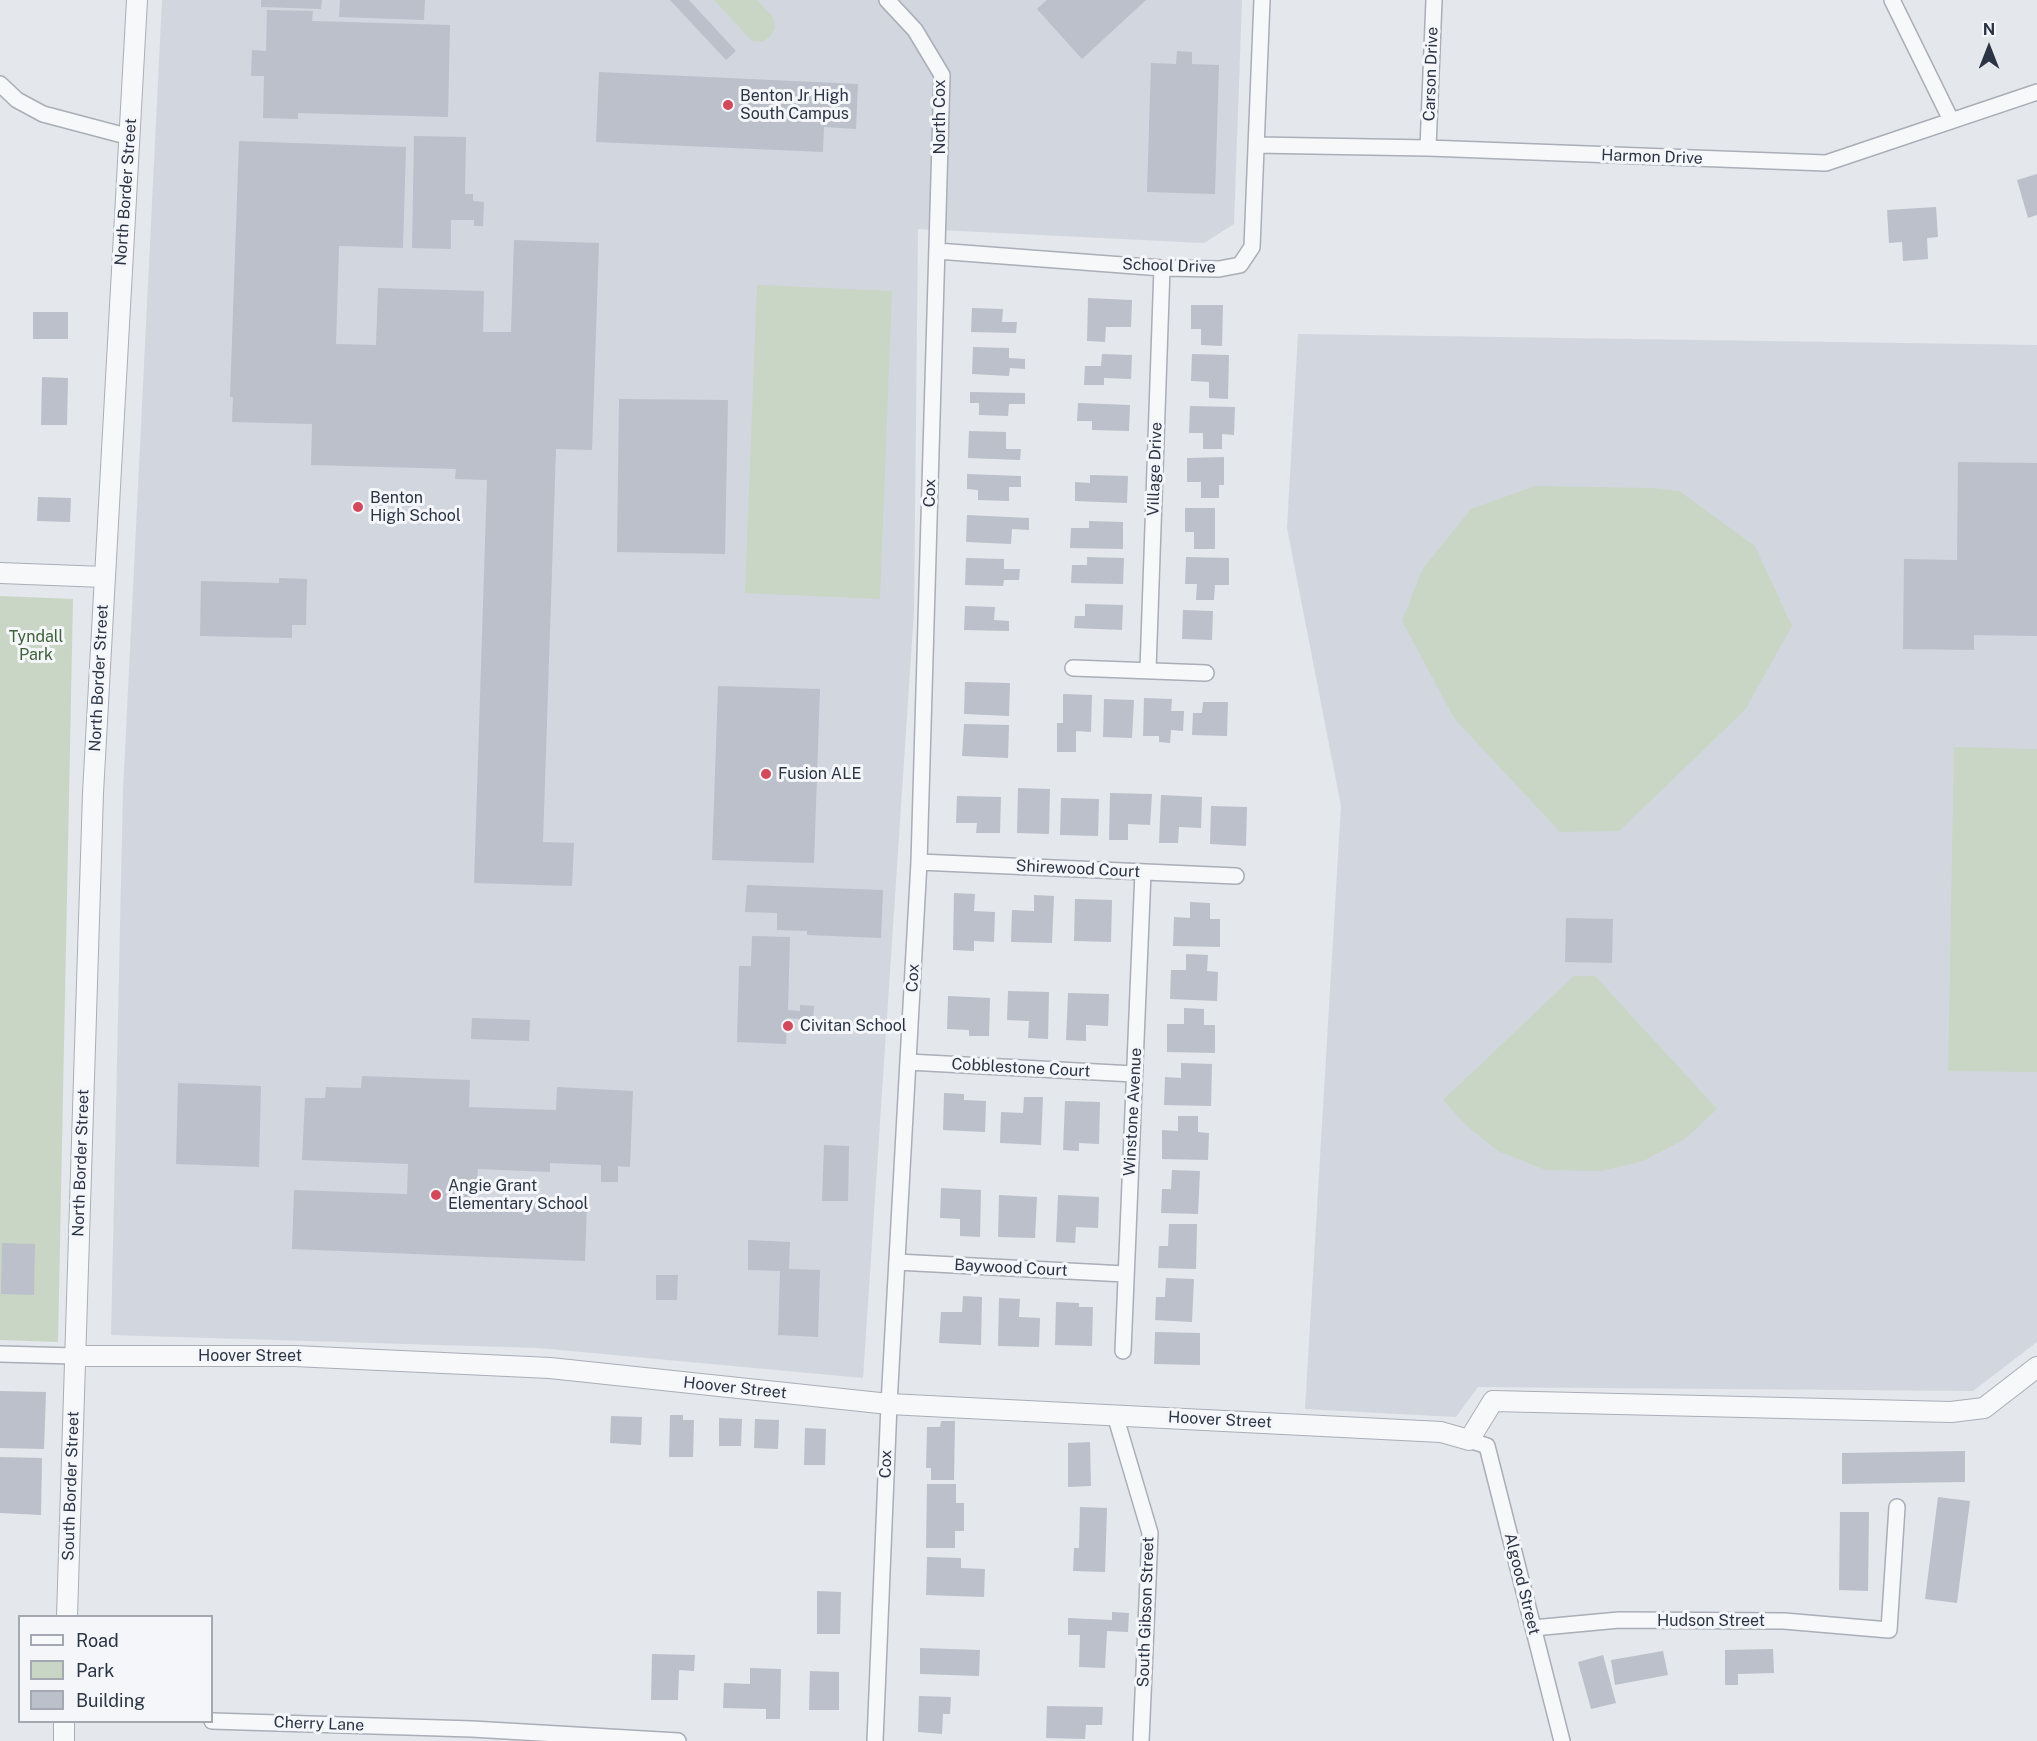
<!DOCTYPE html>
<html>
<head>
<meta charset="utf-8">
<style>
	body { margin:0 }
	#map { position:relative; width:2037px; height:1741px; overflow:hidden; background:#e4e7ec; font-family:"Public Sans",sans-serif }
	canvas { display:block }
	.legend { position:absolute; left:18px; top:1615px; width:195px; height:108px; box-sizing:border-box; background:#f4f6f9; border:2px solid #a4a8b1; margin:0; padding:8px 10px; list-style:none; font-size:18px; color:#2b3445 }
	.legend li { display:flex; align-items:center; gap:12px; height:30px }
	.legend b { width:30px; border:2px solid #a4a8b1 }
	.north { position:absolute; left:1959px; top:18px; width:60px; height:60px; -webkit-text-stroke:4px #f4f6f9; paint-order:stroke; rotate:0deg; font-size:16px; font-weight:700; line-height:24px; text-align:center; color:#2b3445 }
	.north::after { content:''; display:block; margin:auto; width:21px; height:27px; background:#2b3445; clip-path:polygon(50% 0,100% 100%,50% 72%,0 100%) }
</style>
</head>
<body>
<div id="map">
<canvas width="2037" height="1741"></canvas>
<ul class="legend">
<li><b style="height:8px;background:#f7f8fa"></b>Road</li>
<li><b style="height:16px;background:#c9d6c5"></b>Park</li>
<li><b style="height:16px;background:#bbc0ca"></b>Building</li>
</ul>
<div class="north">N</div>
</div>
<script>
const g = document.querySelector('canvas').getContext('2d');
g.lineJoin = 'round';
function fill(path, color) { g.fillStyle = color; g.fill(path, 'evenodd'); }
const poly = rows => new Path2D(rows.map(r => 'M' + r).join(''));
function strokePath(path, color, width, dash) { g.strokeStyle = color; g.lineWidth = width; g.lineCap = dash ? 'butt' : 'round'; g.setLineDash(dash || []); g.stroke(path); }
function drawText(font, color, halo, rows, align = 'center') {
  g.font = font + ' "Public Sans",sans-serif'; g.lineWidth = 6; g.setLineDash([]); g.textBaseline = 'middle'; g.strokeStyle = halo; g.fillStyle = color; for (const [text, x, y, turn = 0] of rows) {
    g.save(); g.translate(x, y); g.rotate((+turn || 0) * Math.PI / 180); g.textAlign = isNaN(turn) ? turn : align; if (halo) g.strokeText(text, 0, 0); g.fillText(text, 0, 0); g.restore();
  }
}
fill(poly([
	[162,0,1242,0,1234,224,1204,243,918,229,914,611,863,1378,538,1348,111,1335,123,791],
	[1298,334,2037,345,2037,1342,1973,1391,1478,1387,1456,1417,1305,1409,1341,806,1287,528]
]), '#d2d6de');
fill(poly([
	[714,0,757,0,773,17,775,28,770,37,762,42,752,41],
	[757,285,892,291,880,599,745,593],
	[1535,486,1653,488,1679,491,1755,546,1792,626,1745,710,1619,831,1560,832,1454,718,1402,621,1422,570,1471,509],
	[0,596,73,599,58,1342,0,1340],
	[1954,747,2037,749,2037,1072,1948,1071],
	[1574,976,1595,976,1717,1109,1685,1139,1643,1161,1602,1171,1546,1170,1498,1151,1466,1125,1443,1100]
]), '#c9d6c5');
fill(poly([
	[261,0,322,0,321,9,261,7],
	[340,0,425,0,424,20,339,17],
	[670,0,689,0,736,51,726,60],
	[1047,0,1146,0,1082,59,1037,9],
	[267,10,313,11,312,21,450,25,448,117,298,113,298,119,263,118,264,76,251,76,252,50,266,51],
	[1177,51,1192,52,1192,64,1219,65,1215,194,1147,192,1151,63,1176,64],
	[599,72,858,84,856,129,824,127,823,152,596,142],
	[414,136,466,137,465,194,473,194,473,201,484,202,483,226,474,226,474,220,451,220,451,249,412,248],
	[239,141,406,147,403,248,339,246,336,344,376,345,378,288,484,291,483,332,511,332,514,240,599,243,592,450,556,449,543,842,574,843,572,886,474,883,487,480,455,479,456,469,311,465,312,424,232,422,233,397,230,397],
	[2037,174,2037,215,2028,218,2017,180],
	[1936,207,1938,237,1927,238,1928,259,1903,261,1902,242,1889,243,1887,210],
	[1088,298,1132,300,1131,327,1106,327,1105,342,1087,341],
	[1191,305,1223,305,1222,346,1201,345,1201,329,1191,329],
	[972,308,1003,309,1002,322,1017,322,1016,333,971,332],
	[33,312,68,312,68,339,33,339],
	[973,347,1009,348,1009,358,1025,359,1025,369,1010,368,1009,376,972,374],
	[1102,354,1132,355,1131,379,1104,378,1104,385,1084,385,1085,366,1101,366],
	[1192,354,1229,355,1228,399,1209,398,1209,382,1191,381],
	[42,377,68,378,67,425,41,425],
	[970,392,1025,393,1025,404,1009,404,1008,416,979,415,979,403,970,403],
	[619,399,728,400,725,554,617,552],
	[1078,403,1130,405,1129,431,1092,430,1092,421,1077,421],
	[1190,406,1235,407,1234,435,1222,434,1222,449,1203,449,1203,433,1189,433],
	[969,431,1006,432,1006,449,1021,449,1020,460,968,458],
	[1224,457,1224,485,1219,485,1219,498,1201,498,1201,482,1187,482,1187,458],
	[1958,462,2037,463,2037,636,1974,635,1974,650,1903,649,1904,559,1957,560],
	[967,474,1021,476,1021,487,1009,487,1009,501,978,500,978,490,967,489],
	[1090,475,1128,476,1127,503,1075,501,1075,482,1090,483],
	[38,497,71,498,70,522,37,521],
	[1185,508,1215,508,1215,549,1194,549,1194,532,1185,532],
	[967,515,1029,518,1029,530,1012,529,1011,544,966,542],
	[1089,521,1123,522,1123,549,1070,548,1071,528,1089,528],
	[1087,557,1124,558,1123,584,1071,583,1072,565,1087,565],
	[1186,557,1229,558,1229,585,1215,585,1214,600,1196,600,1197,584,1185,584],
	[966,558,1004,559,1004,569,1020,569,1019,580,1004,580,1003,586,965,585],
	[279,578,307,579,306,625,292,625,292,638,200,636,201,581,279,583],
	[1085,604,1123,605,1122,630,1074,628,1075,616,1085,616],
	[965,606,995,607,994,620,1009,621,1009,631,964,630],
	[1183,610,1213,611,1212,640,1182,639],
	[965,682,1010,683,1009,716,964,714],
	[718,686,820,689,814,863,712,860],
	[1063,694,1092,695,1091,732,1076,731,1076,752,1057,752,1057,723,1063,723],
	[1144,698,1172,699,1171,711,1184,711,1183,731,1171,730,1170,743,1159,742,1159,736,1143,736],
	[1104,699,1134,700,1132,738,1103,737],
	[1203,702,1228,702,1227,736,1192,735,1193,713,1202,713],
	[964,724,1009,725,1008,758,962,756],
	[1018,788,1050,789,1049,834,1017,833],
	[1110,793,1152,794,1150,825,1128,824,1128,840,1109,840],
	[1161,795,1202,797,1201,828,1179,827,1178,843,1159,843],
	[957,796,1001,797,1000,833,976,833,977,823,956,823],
	[1061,798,1099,799,1098,836,1060,835],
	[1211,806,1247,807,1246,846,1210,844],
	[747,885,883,890,881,938,807,935,807,931,777,930,777,913,745,912],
	[954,893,975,894,974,911,995,912,994,942,974,941,974,951,953,950],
	[1034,895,1054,896,1052,943,1011,942,1012,910,1034,911],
	[1075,899,1112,900,1111,942,1074,941],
	[1190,902,1210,903,1210,919,1220,919,1220,947,1173,946,1174,917,1190,918],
	[1566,918,1613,919,1612,963,1565,962],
	[752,936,790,937,788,1010,800,1011,800,1005,814,1006,813,1025,799,1024,799,1019,787,1018,786,1044,737,1042,739,966,751,966],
	[1186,954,1208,955,1207,971,1218,972,1217,1001,1170,999,1171,970,1186,970],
	[1008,991,1049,992,1048,1039,1028,1038,1029,1021,1007,1020],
	[1068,993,1109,994,1108,1026,1086,1025,1086,1041,1066,1040],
	[948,996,990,998,989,1036,969,1036,969,1030,947,1029],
	[1184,1008,1204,1009,1204,1025,1215,1025,1215,1053,1167,1052,1167,1024,1184,1024],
	[472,1018,530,1020,529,1041,471,1039],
	[1181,1063,1212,1064,1211,1106,1164,1105,1165,1077,1181,1078],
	[362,1076,470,1080,469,1107,556,1110,557,1087,633,1091,630,1167,618,1166,618,1182,601,1182,601,1165,550,1163,550,1172,478,1169,476,1199,587,1203,585,1261,292,1249,294,1190,407,1194,408,1164,302,1160,305,1098,325,1098,326,1087,361,1088],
	[178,1083,261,1086,259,1167,176,1164],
	[944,1093,964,1094,964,1100,986,1101,985,1132,943,1130],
	[1024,1097,1043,1097,1041,1145,1000,1143,1001,1112,1023,1113],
	[1065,1101,1100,1102,1099,1144,1079,1143,1079,1151,1063,1150],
	[1178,1116,1198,1116,1198,1132,1209,1133,1208,1160,1162,1159,1162,1130,1178,1131],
	[824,1145,849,1146,848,1201,822,1201],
	[1172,1170,1200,1171,1198,1214,1161,1213,1162,1189,1171,1189],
	[941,1188,981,1190,980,1237,960,1236,960,1219,940,1218],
	[999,1195,1037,1197,1035,1238,998,1237],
	[1058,1195,1099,1197,1098,1228,1076,1227,1075,1243,1056,1242],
	[1169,1224,1197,1224,1196,1269,1158,1268,1159,1246,1168,1246],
	[748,1240,790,1242,789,1269,820,1270,818,1337,778,1335,780,1271,748,1270],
	[2,1243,35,1244,34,1295,1,1294],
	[656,1275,678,1275,677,1300,656,1300],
	[1166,1278,1194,1279,1192,1322,1155,1320,1156,1297,1165,1297],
	[963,1296,982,1297,981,1345,939,1343,941,1312,962,1312],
	[999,1298,1020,1299,1019,1317,1040,1318,1039,1347,998,1346],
	[1056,1302,1079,1303,1079,1307,1093,1307,1092,1346,1055,1345],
	[1155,1332,1200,1333,1200,1365,1154,1364],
	[0,1391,46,1392,44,1449,0,1448],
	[670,1415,683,1415,683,1420,694,1420,693,1457,669,1457],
	[611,1416,642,1417,641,1445,610,1443],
	[719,1418,742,1419,741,1446,719,1446],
	[755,1419,779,1420,778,1449,754,1448],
	[941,1421,955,1421,954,1480,931,1480,931,1468,926,1468,927,1427,940,1427],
	[805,1428,826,1429,825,1465,804,1465],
	[1090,1442,1091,1486,1068,1487,1068,1443],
	[1965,1451,1965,1482,1842,1484,1842,1453],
	[0,1457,42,1458,41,1515,0,1513],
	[927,1484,956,1484,956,1503,964,1503,964,1531,955,1531,955,1548,926,1548],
	[1938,1497,1970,1501,1957,1603,1925,1599],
	[1080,1507,1107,1508,1105,1572,1073,1571,1074,1548,1079,1548],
	[1840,1512,1869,1512,1868,1591,1839,1590],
	[927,1557,961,1558,961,1568,985,1569,984,1597,926,1595],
	[817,1591,841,1592,840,1634,817,1634],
	[1112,1612,1129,1613,1128,1632,1107,1631,1105,1668,1079,1667,1080,1635,1068,1635,1068,1618,1112,1620],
	[920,1648,980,1650,979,1676,920,1674],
	[1773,1649,1774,1673,1738,1674,1738,1685,1725,1685,1725,1650],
	[1663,1651,1668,1675,1615,1685,1611,1660],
	[652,1654,695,1655,694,1671,679,1670,678,1700,651,1700],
	[1603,1655,1616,1703,1591,1709,1578,1662],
	[750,1668,781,1669,780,1719,766,1719,766,1709,723,1708,724,1683,750,1684],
	[810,1671,839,1672,839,1710,809,1710],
	[919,1696,951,1697,950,1714,943,1714,942,1734,918,1732],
	[1047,1706,1103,1707,1102,1725,1086,1725,1085,1739,1046,1738]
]), '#bbc0ca');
const minor = poly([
	[1892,0,1951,120],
	[0,84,17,100,43,114,130,137],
	[1256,145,1428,148,1826,163,2037,92],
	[1428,148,1434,0],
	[937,251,1162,268,1219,269,1240,265,1252,247,1262,0],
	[1073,668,1206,673],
	[1148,670,1162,268],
	[919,862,1236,876],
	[908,1062,1134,1074],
	[897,1262,1125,1274],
	[1123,1351,1143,872],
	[0,1354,74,1356],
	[1115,1415,1150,1533,1141,1741],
	[1469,1440,1487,1446,1562,1741],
	[1533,1628,1619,1620,1784,1621,1889,1630,1897,1507],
	[212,1721,472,1729,678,1741],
	[875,1741,889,1404,919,862,942,75,915,30,887,0]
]);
const tertiary = poly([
	[0,573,104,577],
	[74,1356,294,1356,550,1368,889,1404,1441,1432,1469,1440,1493,1401,1951,1412,1984,1408,2037,1367],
	[67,1616,93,793,137,0],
	[64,1741,64,1722]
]);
strokePath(minor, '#a9aeb7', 18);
strokePath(tertiary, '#a9aeb7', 22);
strokePath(minor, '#f7f8fa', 15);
strokePath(tertiary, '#f7f8fa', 20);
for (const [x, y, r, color] of [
	[728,105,6,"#d1495b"],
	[358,507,6,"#d1495b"],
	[766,774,6,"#d1495b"],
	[788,1026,6,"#d1495b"],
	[436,1195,6,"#d1495b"]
]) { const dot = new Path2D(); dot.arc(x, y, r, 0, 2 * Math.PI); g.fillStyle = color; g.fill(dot); strokePath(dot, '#f4f6f9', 2); }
drawText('16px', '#2b3445', '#f4f6f9', [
	["Carson Drive",1431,74,-88],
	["North Cox",940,117,-90],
	["Harmon Drive",1652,157,2],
	["North Border Street",126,192,-86],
	["School Drive",1169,266,2],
	["Village Drive",1155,469,-88],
	["Cox",930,493,-88],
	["North Border Street",99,678,-87],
	["Shirewood Court",1078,869,3],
	["Cox",913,978,-87],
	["Cobblestone Court",1021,1068,3],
	["Winstone Avenue",1133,1112,-87],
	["North Border Street",81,1163,-88],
	["Baywood Court",1011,1268,3],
	["Hoover Street",250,1356],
	["Hoover Street",735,1388,6],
	["Hoover Street",1220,1420,3],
	["Cox",886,1464,-88],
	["South Border Street",71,1486,-88],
	["Algood Street",1522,1584,76],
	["South Gibson Street",1146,1612,-88],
	["Hudson Street",1711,1621],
	["Cherry Lane",319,1724,2]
]);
drawText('16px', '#2b3445', '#f4f6f9', [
	["Benton Jr High",740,96],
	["South Campus",740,114],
	["Benton",370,498],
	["High School",370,516],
	["Fusion ALE",778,774],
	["Civitan School",800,1026],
	["Angie Grant",448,1186],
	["Elementary School",448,1204]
], 'left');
drawText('16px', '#3f6138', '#f4f6f9', [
	["Tyndall",36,637],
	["Park",36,655]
]);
</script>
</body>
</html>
